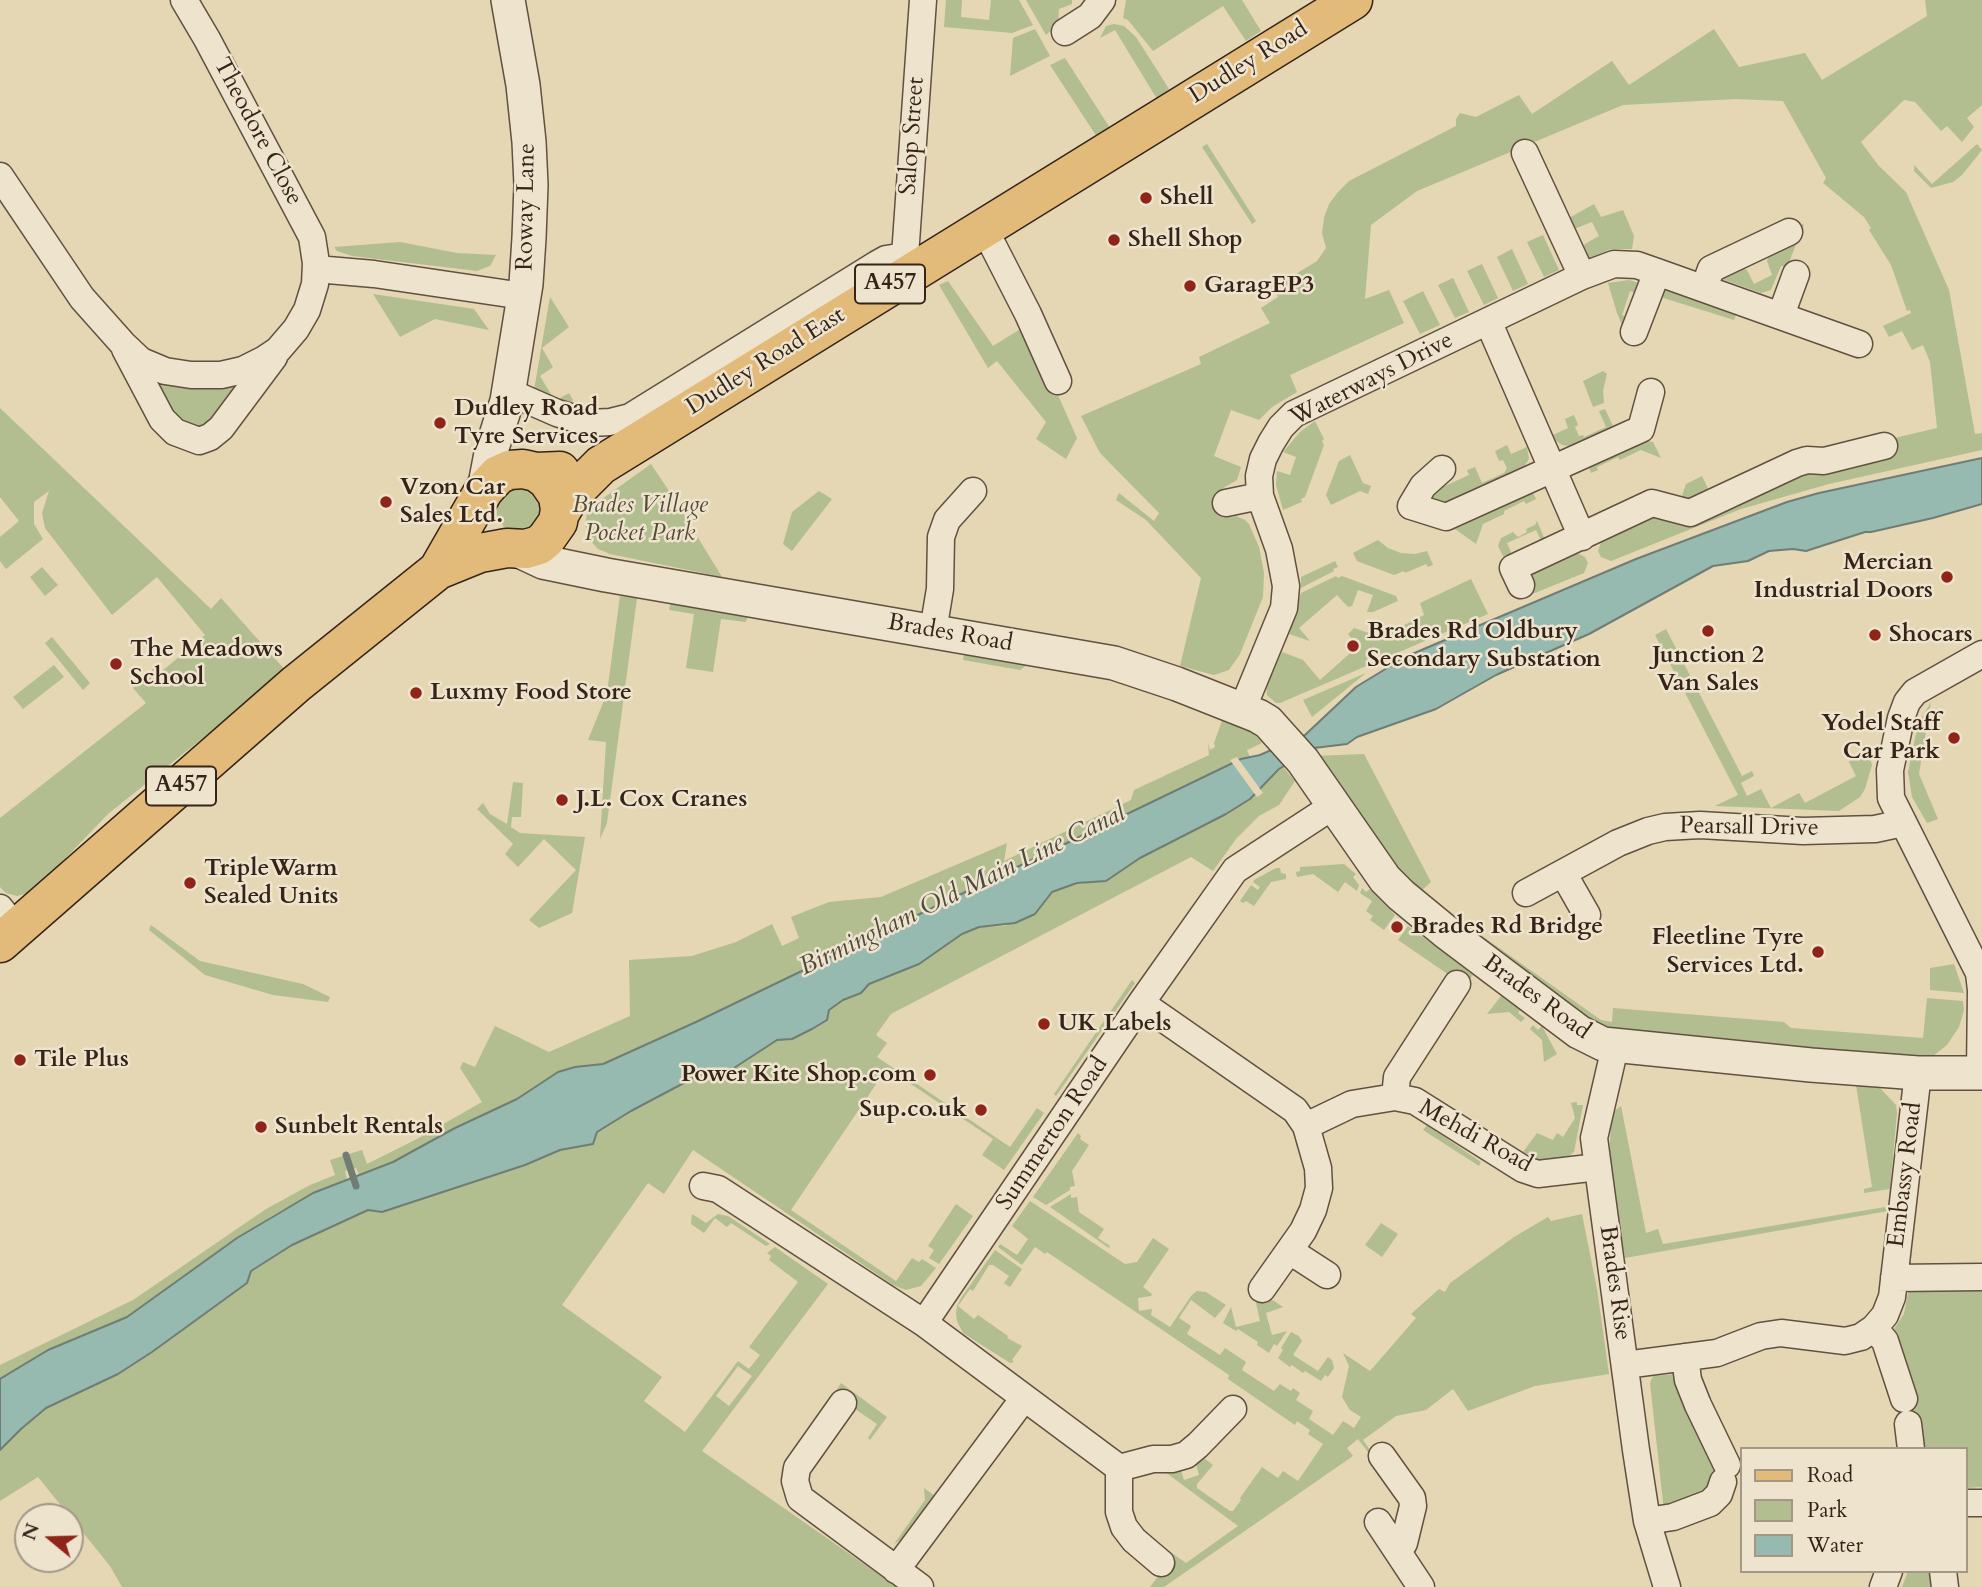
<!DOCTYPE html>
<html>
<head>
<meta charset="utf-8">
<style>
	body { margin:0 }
	#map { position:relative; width:1982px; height:1587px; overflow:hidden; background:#e5d6b4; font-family:Cardo,serif }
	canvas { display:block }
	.legend { position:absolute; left:1740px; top:1447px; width:228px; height:126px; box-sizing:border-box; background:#eee4ce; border:2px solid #a49786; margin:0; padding:9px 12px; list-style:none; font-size:21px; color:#362419 }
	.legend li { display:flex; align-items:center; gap:14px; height:35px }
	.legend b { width:35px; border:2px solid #a49786 }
	.north { position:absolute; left:14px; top:1503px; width:70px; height:70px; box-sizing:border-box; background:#eee4ce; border:2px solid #a49786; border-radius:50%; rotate:289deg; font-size:19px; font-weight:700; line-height:28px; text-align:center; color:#362419 }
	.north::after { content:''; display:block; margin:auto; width:24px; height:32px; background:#8f2418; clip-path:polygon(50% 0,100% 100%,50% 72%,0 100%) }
</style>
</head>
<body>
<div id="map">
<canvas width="1982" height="1587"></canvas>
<ul class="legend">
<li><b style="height:9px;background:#e2bb7a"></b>Road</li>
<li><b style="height:19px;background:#b2be8f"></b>Park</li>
<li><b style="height:19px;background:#96b9b0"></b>Water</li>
</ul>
<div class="north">N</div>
</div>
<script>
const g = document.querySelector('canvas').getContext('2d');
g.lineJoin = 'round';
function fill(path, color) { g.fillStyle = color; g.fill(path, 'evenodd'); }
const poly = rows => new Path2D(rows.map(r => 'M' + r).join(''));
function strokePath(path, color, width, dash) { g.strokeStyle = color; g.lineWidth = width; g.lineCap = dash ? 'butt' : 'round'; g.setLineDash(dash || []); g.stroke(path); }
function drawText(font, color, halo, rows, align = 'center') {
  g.font = font + ' Cardo,serif'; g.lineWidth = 5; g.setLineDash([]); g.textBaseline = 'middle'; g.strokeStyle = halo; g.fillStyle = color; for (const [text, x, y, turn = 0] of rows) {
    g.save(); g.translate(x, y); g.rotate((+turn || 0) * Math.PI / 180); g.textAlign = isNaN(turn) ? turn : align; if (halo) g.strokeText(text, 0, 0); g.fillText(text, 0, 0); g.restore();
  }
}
fill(poly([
	[946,0,962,0,961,17,989,20,991,0,1019,0,1033,25,1012,33,944,27],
	[1026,0,1072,0,1072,4,1059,9,1058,24,1046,35],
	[1126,0,1242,0,1261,31,1246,41,1223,6,1153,51,1128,20,1123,18],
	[1925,0,1982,0,1982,105,1967,118,1974,127,1962,142,1947,126,1941,131,1915,102,1904,100,1861,142,1878,165,1906,192,1949,290,1975,434,1982,433,1982,450,1829,484,1741,509,1611,561,1601,557,1598,551,1601,542,1611,537,1615,528,1886,440,1937,428,1930,362,1923,345,1912,350,1902,331,1889,337,1883,326,1911,313,1910,310,1907,311,1891,265,1869,230,1871,228,1864,217,1823,183,1826,178,1783,101,1736,99,1623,105,1417,191,1371,225,1365,299,1389,290,1404,323,1290,375,1297,392,1272,407,1259,420,1231,410,1214,456,1241,467,1237,480,1223,488,1230,517,1236,516,1245,520,1249,524,1259,547,1264,573,1263,597,1240,654,1229,670,1214,675,1180,666,1201,578,1146,520,1116,500,1119,493,1154,521,1159,513,1100,453,1081,416,1201,364,1199,357,1270,323,1261,308,1278,297,1273,288,1317,261,1326,248,1322,233,1324,218,1329,204,1338,192,1349,181,1456,126,1456,119,1460,113,1476,117,1519,95,1532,114,1612,61,1629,85,1714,29,1739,67,1805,53,1822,80,1927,16],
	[1114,24,1124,26,1136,37,1169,89,1157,99,1115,30,1100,38,1106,26],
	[1035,29,1050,56,1010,76,1013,38],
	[1065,58,1110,128,1097,137,1050,65],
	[1207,144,1256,221,1252,224,1202,147],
	[1977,144,1982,150,1962,175,1953,182,1931,188,1914,171,1914,165,1932,184],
	[1594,204,1601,217,1623,210,1634,236,1632,249,1611,249,1585,260,1582,249,1585,244,1599,236,1592,222,1574,229,1569,218],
	[1802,224,1804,225,1787,267,1781,266,1771,290,1761,293,1719,278,1740,267,1747,270,1754,284,1772,275,1767,261,1769,254,1790,241],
	[1543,235,1559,270,1544,277,1527,242],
	[400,242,457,253,496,255,490,266,477,271,352,256,337,251,334,247],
	[1512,249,1528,284,1513,291,1497,257],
	[1482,264,1498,298,1484,305,1467,271],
	[1453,278,1469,312,1455,318,1438,285],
	[1629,280,1646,285,1642,296,1630,291,1622,315,1634,320,1627,337,1617,313,1608,283],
	[948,281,993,346,1027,325,1077,438,1066,459,1036,439,1046,422,997,361,988,368,939,285],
	[1657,287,1736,315,1734,320,1654,295],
	[1423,291,1440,325,1420,334,1403,301],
	[373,294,474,309,489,330,435,319,400,337],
	[550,297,569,327,542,348,553,367,540,376,555,401,569,393,573,400,571,406,533,396],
	[1603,371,1607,374,1603,391,1604,403,1593,407,1583,381],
	[162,380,192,389,232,382,236,386,214,421,197,430,172,417,155,382],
	[0,408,211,609,221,598,286,671,108,814,33,892,17,896,6,893,0,887,0,818,146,703,133,688,155,667,161,672,205,635,157,577,112,615,45,528,42,513,49,491,34,502,34,524,43,539,6,569,0,561,0,537,19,521,0,497],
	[1605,409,1613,426,1570,446,1562,445,1555,440,1553,435,1568,428,1565,419,1574,415,1578,425,1575,427,1579,436,1583,435,1584,437,1606,427,1599,411],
	[1315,421,1324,439,1322,441,1324,445,1305,497,1301,499,1302,502,1283,510,1276,485,1277,471,1290,475,1296,457,1283,452,1300,432],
	[1647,441,1653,442,1661,458,1641,450,1620,460,1618,457,1597,467,1598,470,1591,473,1589,468],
	[1507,445,1511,454,1527,447,1529,459,1523,468,1439,505,1431,499,1434,491,1469,475,1467,470,1475,467,1482,483,1504,473,1507,468,1503,460,1499,461,1495,451],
	[1350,455,1363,483,1371,486,1368,494,1360,491,1331,505,1326,495,1339,461],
	[651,464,675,500,722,577,610,554,598,549,588,538,585,523,588,509],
	[1702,476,1711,495,1679,504,1686,484],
	[536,485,545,515,528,531,511,531,504,527,495,513,494,505,500,490],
	[819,491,832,499,792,551,783,544,792,512],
	[1533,493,1536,499,1526,504,1524,501,1504,511,1504,514,1483,524,1476,544,1455,529],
	[1537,521,1546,542,1543,544,1536,530,1507,543,1513,557,1505,560,1498,546,1501,538,1513,532,1518,537,1527,532,1526,529,1535,525],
	[1378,540,1388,548,1401,553,1415,554,1427,551,1433,565,1428,567,1426,564,1405,573,1404,571,1394,575,1357,561,1353,553],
	[1577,553,1585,557,1588,563,1584,573,1520,599,1517,591,1535,583,1529,568],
	[1335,561,1338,567,1333,569,1334,571,1301,588,1301,577],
	[42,567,58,585,45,596,30,577],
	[1336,576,1338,578,1342,576,1396,596,1398,601,1373,612,1367,612,1373,595,1358,590,1352,606,1348,607,1337,595,1299,628,1310,641,1289,634,1301,593],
	[1471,579,1488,614,1280,703,1276,703,1267,695,1266,684,1282,652,1303,660,1320,680,1358,646,1348,634,1354,628,1381,637,1424,615,1420,603],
	[620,596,637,598,607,823,600,839,606,742,588,740,607,693],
	[671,601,748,615,746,622,721,619,713,672,686,668,694,614,669,610],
	[1666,629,1742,776,1752,771,1754,776,1741,783,1747,796,1761,789,1771,808,1799,793,1805,803,1856,776,1849,762,1857,753,1870,758,1872,765,1865,789,1860,797,1839,811,1715,806,1738,795,1655,635],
	[52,637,90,683,83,690,45,643],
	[964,654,1027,665,1020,670,963,660],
	[54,665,64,677,23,709,13,697],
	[1366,673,1312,717,1303,700],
	[1931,702,1919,774,1938,819,1927,823,1912,797,1908,772,1918,724],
	[1223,718,1252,731,1262,743,1247,750,1250,757,1241,759,696,1022,603,1064,575,1067,558,1072,517,1099,455,1128,393,1162,359,1175,356,1168,345,1171,347,1179,313,1193,270,1217,126,1317,48,1350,0,1379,0,1365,133,1300,266,1209,310,1185,335,1175,330,1160,362,1150,367,1164,417,1139,482,1102,460,1068,463,1062,475,1067,495,1026,549,1052,630,1016,629,960,692,956,736,942,772,924,782,946,799,938,791,917,829,902,881,897,1007,843,1004,861,1131,800,1134,790,1209,755,1208,743,1210,750,1215,747,1214,743],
	[1364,754,1431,882,1420,892,1601,1020,1612,1022,1613,1008,1784,1022,1791,1028,1923,1038,1927,998,1963,1001,1964,1010,1959,1027,1947,1045,1933,1056,1925,1057,1623,1033,1597,1024,1418,894,1314,756],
	[1283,767,1295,781,1279,805,1259,816,1236,839,1213,871,1191,857,891,1014,876,1035,887,1043,877,1057,1010,1147,1037,1108,1044,1113,1004,1170,982,1155,993,1139,887,1068,791,1210,896,1281,912,1258,919,1262,922,1259,936,1268,921,1286,906,1290,893,1285,693,1150,664,1194,648,1183,562,1305,662,1377,644,1401,685,1432,738,1361,749,1369,760,1355,749,1347,798,1282,769,1260,771,1256,767,1253,775,1247,828,1284,702,1451,897,1587,122,1587,110,1566,38,1477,0,1501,0,1450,21,1429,46,1408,118,1374,152,1352,246,1283,250,1271,292,1245,368,1210,382,1212,525,1165,560,1150,593,1144,597,1132,631,1111,699,1075,734,1068,777,1040,792,1039,812,1029,827,1020,829,1010,843,1000,861,993,869,984,962,934,979,927,1005,926,1035,914,1052,892,1064,886,1106,880,1140,858,1158,850,1271,778],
	[738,1366,752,1376,729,1406,716,1396],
	[513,782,523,783,521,817,512,817,511,827,520,833,585,837,572,913,539,928,529,920,576,870,544,839,518,867,505,854,513,844,477,809,483,803,490,814,507,824],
	[1344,864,1356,874,1353,877,1359,885,1357,891,1345,882,1338,892,1313,874,1297,877,1296,872,1300,871,1300,867],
	[1276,868,1280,868,1281,873,1286,874,1286,879,1271,882,1254,906,1246,901,1243,903,1240,901,1251,885,1258,890,1260,887,1253,882,1254,880],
	[1362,888,1366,892,1370,889,1395,915,1384,930,1370,920,1373,916,1366,911,1372,901,1360,893],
	[151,925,200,961,303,984,330,997,328,1002,273,995,205,975,149,930],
	[1408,926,1473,975,1470,979,1458,970,1449,975,1398,940],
	[1954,964,1964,993,1930,990,1930,968],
	[1132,980,1135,983,1056,1096,1054,1094],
	[1501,996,1520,1010,1518,1013,1525,1018,1521,1022,1509,1012,1487,1014],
	[1533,1025,1538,1030,1542,1026,1557,1054,1544,1062,1542,1040,1530,1029],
	[1856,1085,1880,1088,1896,1105,1897,1113,1890,1189,1864,1193,1864,1189,1872,1187],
	[1577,1102,1577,1105,1583,1105,1574,1152,1569,1156,1555,1159,1538,1159,1523,1152,1537,1133,1553,1140,1557,1133,1563,1137,1575,1118,1571,1103],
	[1621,1106,1646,1233,1658,1229,1663,1244,1885,1207,1888,1211,1625,1258,1609,1163,1611,1120,1613,1112],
	[1427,1125,1481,1162,1479,1166,1423,1130],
	[1078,1133,1081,1136,1080,1139,1089,1145,1072,1171,1075,1186,1070,1187,1070,1190,1046,1205,1033,1197],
	[1071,1194,1071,1198,1077,1197,1079,1212,1104,1229,1098,1238,1110,1246,1109,1248,1050,1207],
	[1030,1201,1125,1264,1137,1262,1153,1238,1169,1249,1143,1287,1152,1294,1151,1296,1138,1298,1139,1311,1152,1309,1151,1315,1170,1327,1191,1296,1197,1291,1206,1292,1226,1305,1215,1318,1191,1300,1179,1318,1191,1326,1187,1334,1220,1355,1225,1348,1246,1362,1242,1370,1274,1391,1280,1384,1291,1391,1293,1388,1300,1393,1296,1400,1313,1411,1309,1419,1333,1435,1343,1421,1354,1428,1361,1417,1350,1410,1342,1397,1349,1366,1343,1353,1370,1371,1416,1318,1411,1314,1439,1289,1445,1292,1450,1283,1514,1237,1548,1217,1551,1221,1582,1214,1597,1289,1609,1374,1535,1386,1468,1411,1453,1389,1426,1410,1396,1416,1363,1440,1376,1459,1374,1460,1358,1439,1347,1448,1353,1456,1164,1587,1150,1587,1172,1558,1155,1541,1186,1563,1238,1526,1161,1469,1179,1464,1184,1480,1199,1475,1195,1460,1200,1455,1213,1465,1197,1484,1197,1488,1230,1511,1233,1511,1241,1500,1240,1498,1262,1467,1278,1478,1283,1471,1298,1481,1323,1444,1308,1434,1310,1430,1297,1421,1295,1425,1228,1379,1229,1375,1047,1252,1045,1254,1035,1247,1022,1265,998,1247,1000,1244,1017,1255,1028,1239,1012,1226],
	[956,1204,973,1216,939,1264,929,1258,934,1250,928,1246],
	[692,1214,706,1223,718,1214,728,1216,770,1244,766,1246,731,1223,727,1227,715,1218,704,1233,691,1224],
	[1381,1223,1398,1234,1382,1257,1365,1245],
	[995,1250,1022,1269,1010,1287,1004,1283,1009,1276,993,1265,989,1265,973,1291,970,1289,958,1306,974,1319,978,1315,1008,1336,1007,1338,1022,1346,1012,1360,1014,1362,1010,1363,963,1333,957,1321,956,1313,957,1306,961,1298],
	[1982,1283,1982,1490,1981,1487,1966,1488,1966,1449,1918,1449,1912,1399,1890,1335,1904,1314,1909,1288],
	[1265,1295,1283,1307,1266,1313,1272,1335,1287,1331,1277,1346,1274,1344,1269,1353,1257,1345,1258,1342,1238,1329,1236,1331,1223,1323,1231,1307,1236,1327,1260,1321,1256,1303],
	[1291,1332,1299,1336,1302,1341,1293,1355,1318,1371,1328,1357,1332,1360,1334,1368,1328,1377,1325,1375,1321,1381,1305,1371,1303,1373,1292,1365,1290,1367,1278,1358,1283,1350,1281,1348],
	[1677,1374,1720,1472,1707,1494,1664,1511,1650,1383,1653,1376],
	[841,1383,887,1417,870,1440,868,1438,877,1424,852,1407,854,1403,836,1391],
	[924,1488,935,1496,906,1536,894,1544,925,1500],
	[1908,1571,1933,1571,1934,1587,1902,1587]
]), '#b2be8f');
const water = poly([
	[1982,458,1982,504,1933,518,1871,532,1865,532,1806,551,1793,549,1769,551,1748,561,1713,566,1589,634,1496,675,1436,709,1357,737,1347,744,1314,748,1279,769,1250,799,1226,814,1140,858,1106,881,1077,883,1052,892,1035,914,1015,923,979,927,962,934,919,964,869,984,861,993,843,1000,829,1010,827,1020,812,1029,792,1039,777,1040,734,1068,699,1075,631,1111,597,1132,593,1144,560,1150,525,1165,382,1212,368,1210,292,1245,251,1271,247,1283,152,1352,118,1374,46,1408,21,1429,0,1450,0,1379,48,1350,127,1317,237,1238,313,1193,393,1162,455,1128,517,1099,558,1072,575,1067,603,1064,696,1022,1241,759,1260,755,1305,735,1356,687,1405,657,1636,559,1787,502,1819,493,1982,458]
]);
fill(water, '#96b9b0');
strokePath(water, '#707d74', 2);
fill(poly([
	[1237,757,1263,793,1257,797,1230,760]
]), '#e5d6b4');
strokePath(poly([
	[346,1155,356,1186]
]), '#707d74', 7);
const minor = poly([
	[1065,32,1090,16,1102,0],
	[1525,153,1582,276],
	[0,176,82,298,123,344,141,361,165,371,191,375,221,375,243,370,263,360,278,350,296,329,307,310,315,284,316,263,312,237,207,39,184,0],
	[984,228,1028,314,1058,381],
	[316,269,374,274,523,296],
	[910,270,905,256,923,0],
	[1704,288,1711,269,1789,232],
	[1781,315,1796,274],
	[1488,321,1582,537],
	[1634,332,1657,272],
	[125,349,162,419,175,432,199,441,210,437,221,428,274,357],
	[509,392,557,413,590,423,610,422,630,417,877,264,886,259,905,256],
	[1442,469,1423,486,1411,506,1446,517,1641,429,1651,392],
	[1226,503,1260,496],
	[1521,585,1513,568,1652,503,1690,513,1797,463,1807,460,1824,461,1884,446],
	[933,631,940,589,941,537,947,520,973,491],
	[1242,710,1284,608,1286,586,1279,549,1260,496,1259,476,1263,459,1271,443,1281,427,1294,414,1582,276,1614,264,1637,265,1657,272,1859,344],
	[1563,873,1587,915],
	[1526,893,1618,843,1648,831,1665,827,1700,825,1803,831,1875,829,1903,823],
	[0,908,16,928],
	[1141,1003,1295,1110,1306,1126,1318,1168,1319,1188,1313,1210,1303,1231,1262,1289],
	[1615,1047,1594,1138,1636,1450,1647,1521,1667,1587],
	[1980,1073,1981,990,1979,973,1891,798,1890,770,1901,718,1907,702,1915,692,1982,654],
	[1395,1097,1397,1077,1457,984],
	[1306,1126,1352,1104,1395,1097,1415,1101,1523,1169,1538,1174,1598,1167],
	[703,1186,718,1189,924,1323,1141,1003,1235,870,1333,806],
	[1290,1251,1327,1275],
	[1894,1278,1982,1277],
	[924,1323,1119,1468],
	[1874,1328,1885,1341,1904,1399],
	[1685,1357,1688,1380,1698,1405,1727,1465],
	[1625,1365,1717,1353,1761,1336,1781,1333,1845,1341,1861,1337,1874,1328,1885,1315,1892,1297,1918,1073],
	[843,1403,797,1468,795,1481,800,1498,920,1587],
	[1908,1424,1911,1449],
	[1382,1456,1412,1498,1413,1506,1404,1543],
	[1966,1503,1982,1503],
	[1647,1521,1673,1517,1710,1503,1719,1494,1723,1482],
	[1378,1522,1421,1587],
	[1161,1563,1134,1540,1124,1527,1119,1512,1119,1468,1153,1459,1172,1459,1186,1455,1198,1445,1233,1409],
	[896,1570,1024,1398],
	[1943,1571,1945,1587],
	[1883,1587,1889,1571]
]);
const tertiary = poly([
	[484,490,492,448,507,401,526,284,529,238,531,185,529,142,523,85,508,0],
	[513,548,543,562,606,575,1114,663,1177,684,1258,716,1268,722,1303,761,1385,879,1401,895,1446,932,1579,1032,1603,1044,1811,1065,1918,1073,1982,1073]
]);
const primary = poly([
	[559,515,570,496,601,465,1353,0],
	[438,570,484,490,498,475,509,470,523,469,536,472,560,471],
	[0,943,296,684,438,570,480,553,507,548,526,549,539,545,546,539,558,522,560,510,558,496,547,480,536,472]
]);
strokePath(minor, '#625040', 29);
strokePath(tertiary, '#625040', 36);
strokePath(primary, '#362419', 41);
strokePath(minor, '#eee4ce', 26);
strokePath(tertiary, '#eee4ce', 33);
strokePath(primary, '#e2bb7a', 38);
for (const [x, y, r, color] of [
	[1146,198,7,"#8f2418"],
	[1114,240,7,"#8f2418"],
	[1190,286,7,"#8f2418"],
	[440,423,7,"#8f2418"],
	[386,502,7,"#8f2418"],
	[1947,577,7,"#8f2418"],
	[1708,631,7,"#8f2418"],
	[1875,635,7,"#8f2418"],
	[1353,646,7,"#8f2418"],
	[116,664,7,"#8f2418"],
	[416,693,7,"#8f2418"],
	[1954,738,7,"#8f2418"],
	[562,800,7,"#8f2418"],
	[190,883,7,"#8f2418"],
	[1397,927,7,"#8f2418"],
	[1818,952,7,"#8f2418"],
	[1044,1024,7,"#8f2418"],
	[20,1060,7,"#8f2418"],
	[930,1075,7,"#8f2418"],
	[981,1110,7,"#8f2418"],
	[261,1127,7,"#8f2418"]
]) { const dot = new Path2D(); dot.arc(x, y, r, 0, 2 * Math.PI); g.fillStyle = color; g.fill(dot); strokePath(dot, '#eee4ce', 2.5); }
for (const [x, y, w] of [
	[890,284,70],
	[181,786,70]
]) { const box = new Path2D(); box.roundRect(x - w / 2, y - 19.5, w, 39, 5); g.fillStyle = '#eee4ce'; g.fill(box); strokePath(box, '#362419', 2); }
drawText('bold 23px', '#362419', null, [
	["A457",890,284],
	["A457",181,786]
]);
drawText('24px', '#362419', '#eee4ce', [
	["Dudley Road",1249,63,-32],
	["Theodore Close",257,132,62],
	["Salop Street",913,136,-86],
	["Roway Lane",527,207,-89],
	["Dudley Road East",766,362,-32],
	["Waterways Drive",1372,380,-27],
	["Brades Road",950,634,10],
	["Pearsall Drive",1749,828,1],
	["Brades Road",1536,998,36],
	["Summerton Road",1053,1134,-56],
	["Mehdi Road",1475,1137,29],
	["Embassy Road",1906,1175,-83],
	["Brades Rise",1614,1283,82]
]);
drawText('bold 24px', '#362419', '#eee4ce', [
	["Shell",1160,198],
	["Shell Shop",1128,240],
	["GaragEP3",1204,286],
	["Dudley Road",454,409],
	["Tyre Services",454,437],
	["Vzon Car",400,488],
	["Sales Ltd.",400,516],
	["Mercian",1933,563,"right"],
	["Industrial Doors",1933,591,"right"],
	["Brades Rd Oldbury",1367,632],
	["Secondary Substation",1367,660],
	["Shocars",1889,635],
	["The Meadows",130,650],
	["School",130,678],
	["Junction 2",1708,656,"center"],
	["Van Sales",1708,684,"center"],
	["Luxmy Food Store",430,693],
	["Yodel Staff",1940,724,"right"],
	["Car Park",1940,752,"right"],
	["J.L. Cox Cranes",576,800],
	["TripleWarm",204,869],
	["Sealed Units",204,897],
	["Brades Rd Bridge",1411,927],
	["Fleetline Tyre",1804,938,"right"],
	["Services Ltd.",1804,966,"right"],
	["UK Labels",1058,1024],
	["Tile Plus",34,1060],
	["Power Kite Shop.com",916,1075,"right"],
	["Sup.co.uk",967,1110,"right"],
	["Sunbelt Rentals",275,1127]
], 'left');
drawText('italic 24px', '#554a36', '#eee4ce', [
	["Brades Village",640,506],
	["Pocket Park",640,534]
]);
drawText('italic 26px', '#4e493f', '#eee4ce', [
	["Birmingham Old Main Line Canal",963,891,-26]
]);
</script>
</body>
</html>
